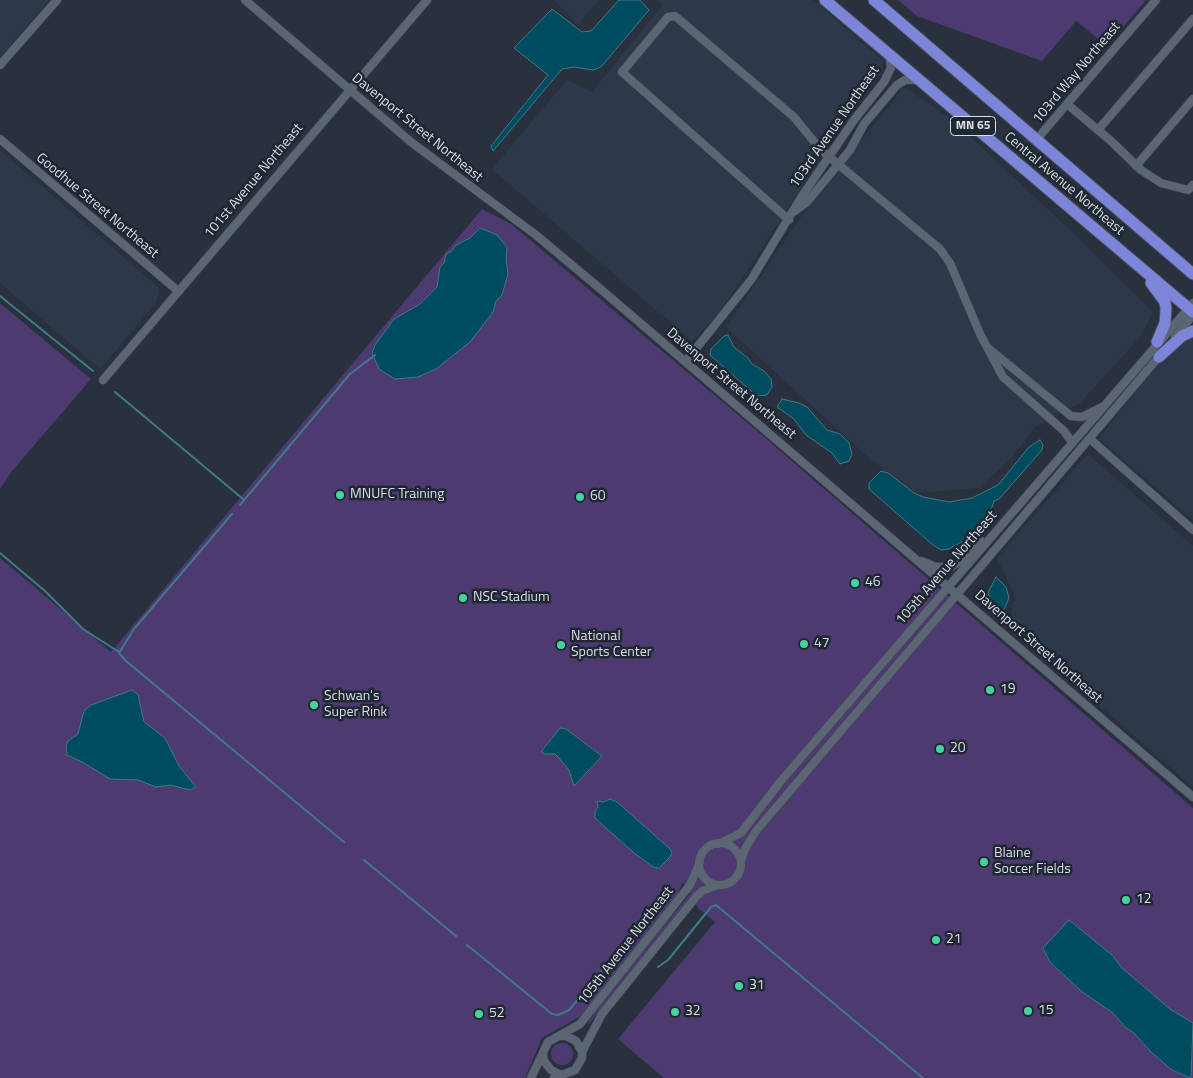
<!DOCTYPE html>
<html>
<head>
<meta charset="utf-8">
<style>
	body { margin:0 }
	canvas { display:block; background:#28313d }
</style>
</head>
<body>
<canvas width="1193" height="1078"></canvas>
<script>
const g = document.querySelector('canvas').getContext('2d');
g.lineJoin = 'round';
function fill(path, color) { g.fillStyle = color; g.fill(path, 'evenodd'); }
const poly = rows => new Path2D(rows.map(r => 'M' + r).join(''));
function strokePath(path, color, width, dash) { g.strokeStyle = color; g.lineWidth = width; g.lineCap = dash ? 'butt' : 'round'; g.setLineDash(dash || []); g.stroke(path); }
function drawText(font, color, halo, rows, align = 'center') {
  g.font = font + ' "Titillium Web",sans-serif'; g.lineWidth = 5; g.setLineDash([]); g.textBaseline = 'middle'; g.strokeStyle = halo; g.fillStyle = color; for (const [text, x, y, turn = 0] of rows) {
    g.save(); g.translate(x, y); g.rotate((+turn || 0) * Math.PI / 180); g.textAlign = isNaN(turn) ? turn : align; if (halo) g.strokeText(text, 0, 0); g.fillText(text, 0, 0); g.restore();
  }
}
fill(poly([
	[0,0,49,0,0,57],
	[554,0,599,0,578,24],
	[657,0,813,0,883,61,881,74,846,120,719,313,692,341,492,169,567,80,592,92,663,5],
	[904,87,952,120,1074,234,1153,312,1140,337,1080,403,1035,427,1010,459,979,488,914,493,867,456,726,327,806,210],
	[0,150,159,288,156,303,100,369,0,283],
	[1190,338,1193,338,1193,520,1099,438,1159,363],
	[1088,454,1193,546,1193,787,1009,627,1015,596,997,558]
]), '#2d394b');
fill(poly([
	[898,0,1146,0,1107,46,1076,21,1042,61,917,16],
	[482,209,511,224,756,430,1193,808,1193,1078,664,1078,618,1039,715,922,698,908,691,896,589,1024,588,1023,614,985,690,894,683,882,669,912,602,994,581,1016,542,1038,525,1078,0,1078,0,558,111,652],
	[0,303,91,379,12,471,0,489],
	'551 1054a11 11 0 1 1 22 0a11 11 0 1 1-22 0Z'
]), '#4c3a71');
const water = poly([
	[619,0,640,0,649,10,601,67,593,70,574,67,562,69,493,151,491,146,548,75,514,48,552,9,582,32,591,31,619,0],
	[480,228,497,235,507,247,506,259,508,274,502,295,496,301,493,312,470,342,436,369,418,377,395,379,379,369,372,353,375,345,394,319,420,304,437,287,440,267,444,263,446,254,452,251,456,245,470,238,480,228],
	[728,335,734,347,748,358,751,363,764,371,771,379,772,387,767,395,757,396,710,355,711,349,724,336,728,335],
	[782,399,799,403,807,407,827,430,840,434,849,443,852,454,849,461,840,464,832,453,806,435,794,419,777,407,782,399],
	[1040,440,1043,445,1042,450,999,499,994,501,992,507,965,540,949,549,941,550,933,545,869,489,869,483,881,471,888,473,914,493,923,497,949,502,972,498,998,485,1029,447,1040,440],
	[996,577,1006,587,1009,598,1002,614,992,603,988,593,996,577],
	[132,690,138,695,144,722,165,738,179,766,196,787,190,790,170,785,156,787,138,780,110,779,84,763,67,755,66,746,68,741,78,734,84,711,91,705,132,690],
	[560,728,566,729,602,756,574,786,569,770,559,758,555,754,545,754,541,752,560,728],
	[610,799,617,802,670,849,672,853,669,858,659,868,653,867,633,852,595,818,595,812,598,807,597,801,603,802,610,799],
	[1069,920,1112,955,1122,968,1170,1009,1193,1023,1191,1078,1172,1070,1151,1052,1133,1032,1126,1028,1113,1013,1081,991,1050,962,1043,948,1069,920]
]);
fill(water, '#004c5f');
strokePath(water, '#417888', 1);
strokePath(poly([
	[0,296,93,371],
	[115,392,243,499],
	[240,505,350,374,375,355],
	[232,514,134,629,119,653,126,661,344,842],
	[0,553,45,591,83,629,119,652],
	[364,860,456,936],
	[467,945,552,1014,558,1015,569,1010,628,941,632,944],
	[658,967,668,960,711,907,716,905,923,1078]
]), '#417888', 2);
const minor = poly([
	[245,0,411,142,536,235,604,292,1193,797],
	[0,65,57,0],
	[1067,104,1111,141,1141,170,1161,183,1188,190,1193,185],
	[1098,130,1193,19],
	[0,139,178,291],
	[1037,139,1156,0],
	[1136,166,1193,99],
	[795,211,807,202,850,150,864,124,897,85,905,80,919,80],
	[789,220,622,72,668,17,675,16,794,117,821,150,940,249,950,263,980,334,1003,377,1064,431,1072,442],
	[1175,337,1193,315],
	[988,348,1071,416,1082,417,1102,407],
	[686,361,751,280,802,196,854,120,884,82,891,68,889,54],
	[103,380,427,0],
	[1090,439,1193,530],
	[921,561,936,567,950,567,958,563,981,541],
	'699 864a21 21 0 1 1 42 0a21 21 0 1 1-42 0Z',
	[718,844,741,833,780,782,1193,303],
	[741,861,745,849,756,831,1162,353],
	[582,1052,602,1014,695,898,702,891,718,885],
	[543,1055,544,1061,551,1070,561,1075],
	[531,1078,548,1042,580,1024,690,885,700,862],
	[554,1078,575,1070,582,1058,582,1052,576,1041,566,1036,559,1036]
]);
const highway = poly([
	[825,0,1193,312],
	[874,0,1193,274],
	[1151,283,1165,302,1166,309,1165,323,1157,342],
	[1159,357,1182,336,1193,331]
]);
strokePath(minor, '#454c57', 9);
strokePath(highway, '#454c57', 13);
strokePath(minor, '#5c6574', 8);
strokePath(highway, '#7d85d9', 11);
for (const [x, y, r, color] of [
	[340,495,5,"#46d49e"],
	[580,497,5,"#46d49e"],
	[855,583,5,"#46d49e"],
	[463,598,5,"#46d49e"],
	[804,644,5,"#46d49e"],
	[561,645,5,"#46d49e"],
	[990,690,5,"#46d49e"],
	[314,705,5,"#46d49e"],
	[940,749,5,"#46d49e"],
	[984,862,5,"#46d49e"],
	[1126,900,5,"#46d49e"],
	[936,940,5,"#46d49e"],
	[739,986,5,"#46d49e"],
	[1028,1011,5,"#46d49e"],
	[675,1012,5,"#46d49e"],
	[479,1014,5,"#46d49e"]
]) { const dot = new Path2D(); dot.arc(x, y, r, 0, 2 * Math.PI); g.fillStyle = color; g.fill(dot); strokePath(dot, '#1f2733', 2); }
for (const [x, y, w] of [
	[973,126,45]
]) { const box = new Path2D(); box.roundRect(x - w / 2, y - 9.5, w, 19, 4); g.fillStyle = '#1f2733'; g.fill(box); strokePath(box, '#dadfe7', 1); }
drawText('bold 12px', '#dadfe7', null, [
	["MN 65",973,126]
]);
drawText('14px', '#dadfe7', '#1f2733', [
	["103rd Way Northeast",1077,73,-50],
	["103rd Avenue Northeast",835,127,-55],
	["Davenport Street Northeast",417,128,39],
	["101st Avenue Northeast",254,181,-50],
	["Central Avenue Northeast",1064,184,40],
	["Goodhue Street Northeast",97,206,40],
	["Davenport Street Northeast",731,384,40],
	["105th Avenue Northeast",947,568,-49],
	["Davenport Street Northeast",1038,647,41],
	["105th Avenue Northeast",626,946,-52]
]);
drawText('14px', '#dadfe7', '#1f2733', [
	["MNUFC Training",350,495],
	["60",590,497],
	["46",865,583],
	["NSC Stadium",473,598],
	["National",571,637],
	["Sports Center",571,653],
	["47",814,644],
	["19",1000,690],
	["Schwan's",324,697],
	["Super Rink",324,713],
	["20",950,749],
	["Blaine",994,854],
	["Soccer Fields",994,870],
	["12",1136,900],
	["21",946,940],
	["31",749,986],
	["15",1038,1011],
	["32",685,1012],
	["52",489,1014]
], 'left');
</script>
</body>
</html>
